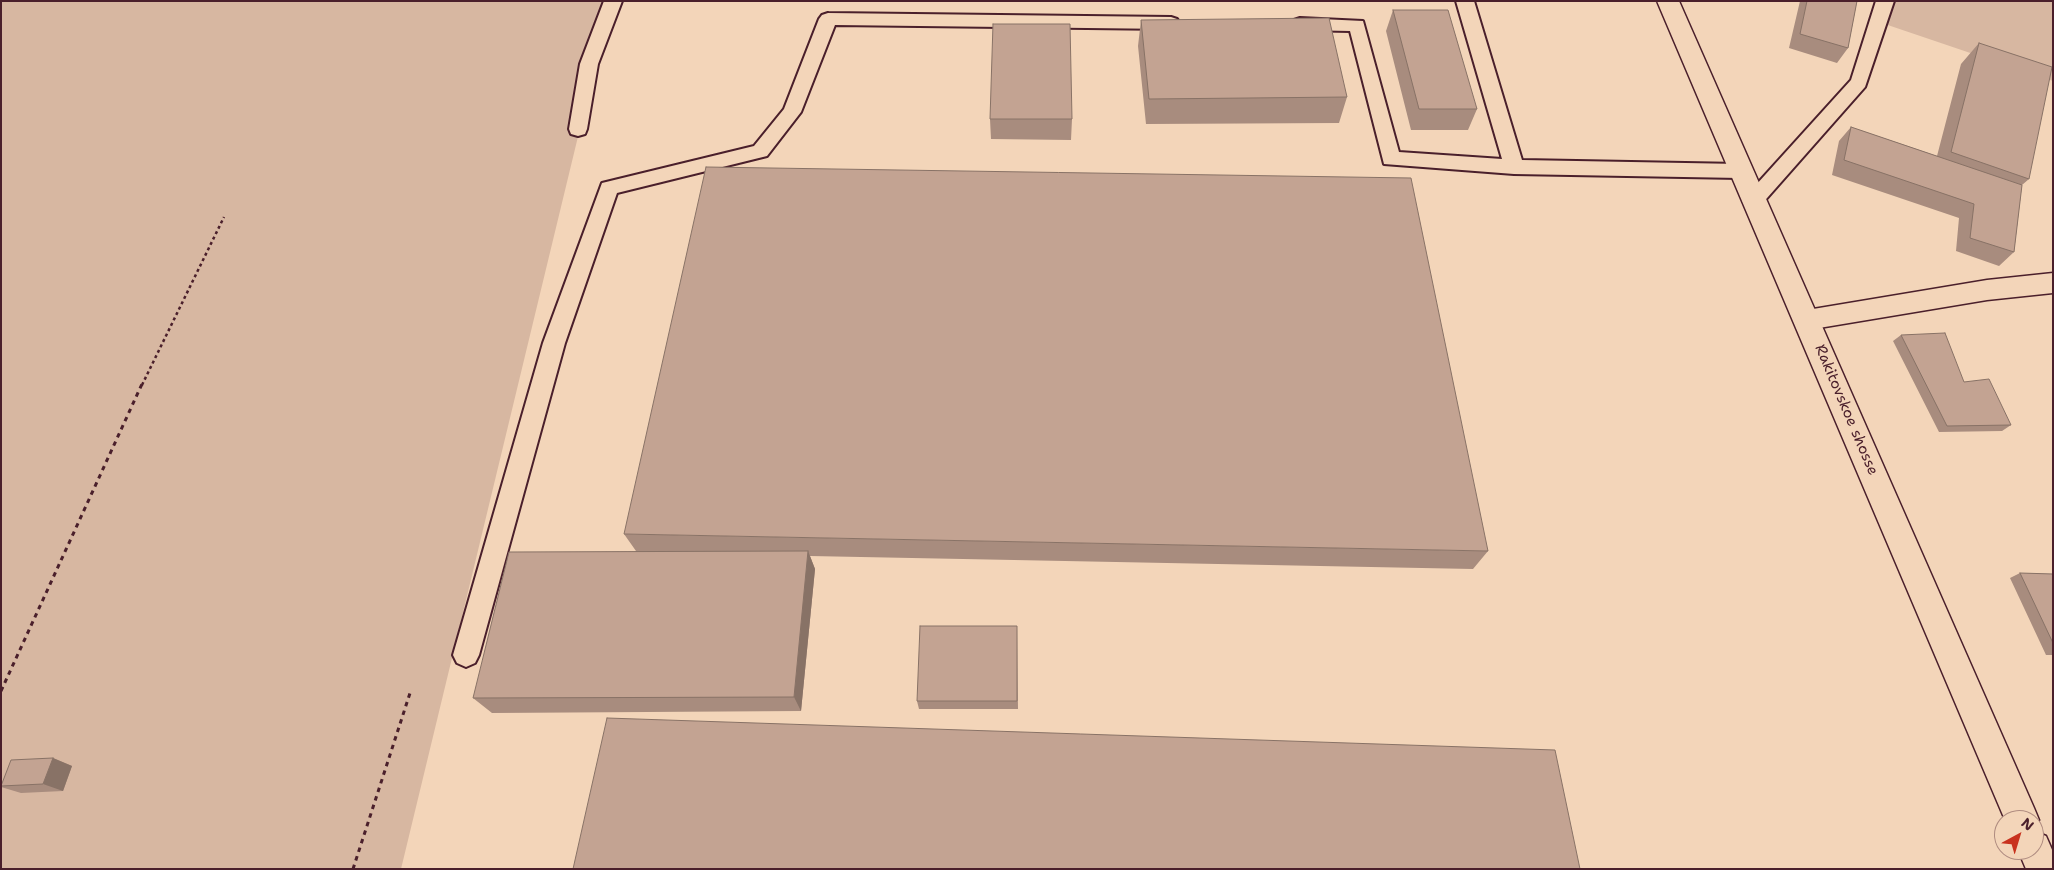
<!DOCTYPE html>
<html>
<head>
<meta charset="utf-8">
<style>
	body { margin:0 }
	#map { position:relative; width:2054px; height:870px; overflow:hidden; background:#f3d5b9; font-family:"Shantell Sans",sans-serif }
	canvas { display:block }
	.frame { position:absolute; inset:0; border:2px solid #4a1f2b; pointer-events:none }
	.north { position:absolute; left:1994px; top:810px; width:50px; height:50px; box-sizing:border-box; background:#f3d5b9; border:1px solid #af8c80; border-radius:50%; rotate:39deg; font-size:14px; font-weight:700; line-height:20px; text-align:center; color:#4a1f2b }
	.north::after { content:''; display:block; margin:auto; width:18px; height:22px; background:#c8321e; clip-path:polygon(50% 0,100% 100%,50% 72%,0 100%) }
</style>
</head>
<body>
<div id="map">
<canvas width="2054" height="870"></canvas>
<div class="frame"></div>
<div class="north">N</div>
</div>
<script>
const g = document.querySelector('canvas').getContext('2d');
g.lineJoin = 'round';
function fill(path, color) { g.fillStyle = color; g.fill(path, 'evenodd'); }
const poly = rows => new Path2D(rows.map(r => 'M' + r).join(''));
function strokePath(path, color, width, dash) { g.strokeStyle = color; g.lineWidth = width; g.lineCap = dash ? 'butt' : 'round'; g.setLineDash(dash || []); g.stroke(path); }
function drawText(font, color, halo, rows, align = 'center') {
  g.font = font + ' "Shantell Sans",sans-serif'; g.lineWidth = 4; g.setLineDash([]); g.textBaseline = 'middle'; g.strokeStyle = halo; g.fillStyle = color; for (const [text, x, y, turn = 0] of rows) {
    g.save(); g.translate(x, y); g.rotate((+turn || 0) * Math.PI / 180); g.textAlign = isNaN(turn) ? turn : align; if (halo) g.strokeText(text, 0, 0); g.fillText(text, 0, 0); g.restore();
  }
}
fill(poly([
	[1,1,614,1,582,120,401,869,1,869],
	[1876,1,2053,1,2053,81,1870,19]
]), '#d7b7a1');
const service = poly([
	[604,1,622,1,598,64,587,129,585,134,578,136,571,134,569,129,580,64,604,1],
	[1456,1,1474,1,1522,160,1740,164,1747,166,1750,171,1747,176,1740,178,1514,174,1384,164,1350,31,1300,30,1294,28,1291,24,1294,20,1300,18,1363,21,1399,152,1502,159,1456,1],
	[1876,1,1894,1,1865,87,1760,206,1753,208,1746,206,1743,201,1746,196,1851,80,1876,1],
	[828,13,1171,17,1177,19,1180,23,1177,27,1171,29,835,25,801,112,767,156,617,193,565,343,479,655,475,663,466,667,457,663,453,655,543,343,602,183,754,146,784,109,819,19,822,15,828,13]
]);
const minor = poly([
	[2053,273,2053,293,1987,300,1807,330,1798,327,1794,320,1798,313,1807,310,1987,280,2053,273]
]);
const primary = poly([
	[1657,1,1679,1,2034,808,2039,820,2034,831,2034,820,2005,820,1657,1],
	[2034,831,2046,836,2053,852,2053,869,2026,869,2018,850,2034,850,2034,831]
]);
strokePath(service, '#4a1f2b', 4);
strokePath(minor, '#4a1f2b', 3);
strokePath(primary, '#4a1f2b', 3);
strokePath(poly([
	[142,385,224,217]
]), '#4a1f2b', 2.5, [3, 3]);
strokePath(poly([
	[1,691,142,384],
	[353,869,411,690]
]), '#4a1f2b', 3, [4.5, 4.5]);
fill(service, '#f3d5b9');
fill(minor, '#f3d5b9');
fill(primary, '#f3d5b9');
fill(poly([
	[1800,1,1857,1,1848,48,1837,63,1789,48],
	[1393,10,1477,109,1468,130,1411,130,1386,31],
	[1141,20,1347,97,1339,123,1146,124,1138,46],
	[1979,43,2029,179,2022,185,2014,252,1999,266,1956,251,1959,218,1832,175,1839,141,1851,127,1937,156,1961,64],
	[990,119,1072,119,1071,140,991,139],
	[1901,335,1964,382,2011,425,2002,431,1939,432,1893,341],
	[624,534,1488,551,1473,569,810,556,815,569,801,711,492,713,473,698,636,551],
	[2020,573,2053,574,2053,655,2046,655,2010,578],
	[1017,626,1018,709,919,709,917,701],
	[53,758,72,766,63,791,21,793,1,787]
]), '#a88c7e');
fill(poly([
	[808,551,815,569,801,711,794,697],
	[53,758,72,766,63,791,43,784]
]), '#887266');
const building = poly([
	[1807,1,1857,1,1848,48,1800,34,1807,1],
	[1393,10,1448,10,1477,109,1419,109,1393,10],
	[1329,18,1347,97,1149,99,1141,20,1329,18],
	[993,24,1070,24,1072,119,990,119,993,24],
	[1979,43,2052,67,2029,179,1951,152,1979,43],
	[1851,127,2022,185,2014,252,1970,238,1974,204,1844,160,1851,127],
	[706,167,1411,178,1488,551,624,534,706,167],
	[1945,333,1964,382,1989,379,2011,425,1947,426,1901,335,1945,333],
	[808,551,794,697,473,698,509,552,808,551],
	[2020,573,2053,574,2053,643,2020,573],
	[920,626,1017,626,1017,701,917,701,920,626],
	[607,718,1555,750,1580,869,573,869,607,718],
	[53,758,43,784,1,786,11,760,53,758]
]);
fill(building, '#c3a392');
strokePath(building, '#887266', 1);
drawText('15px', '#4a1f2b', '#f3d5b9', [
	["Rakitovskoe shosse",1846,410,67]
]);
</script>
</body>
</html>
